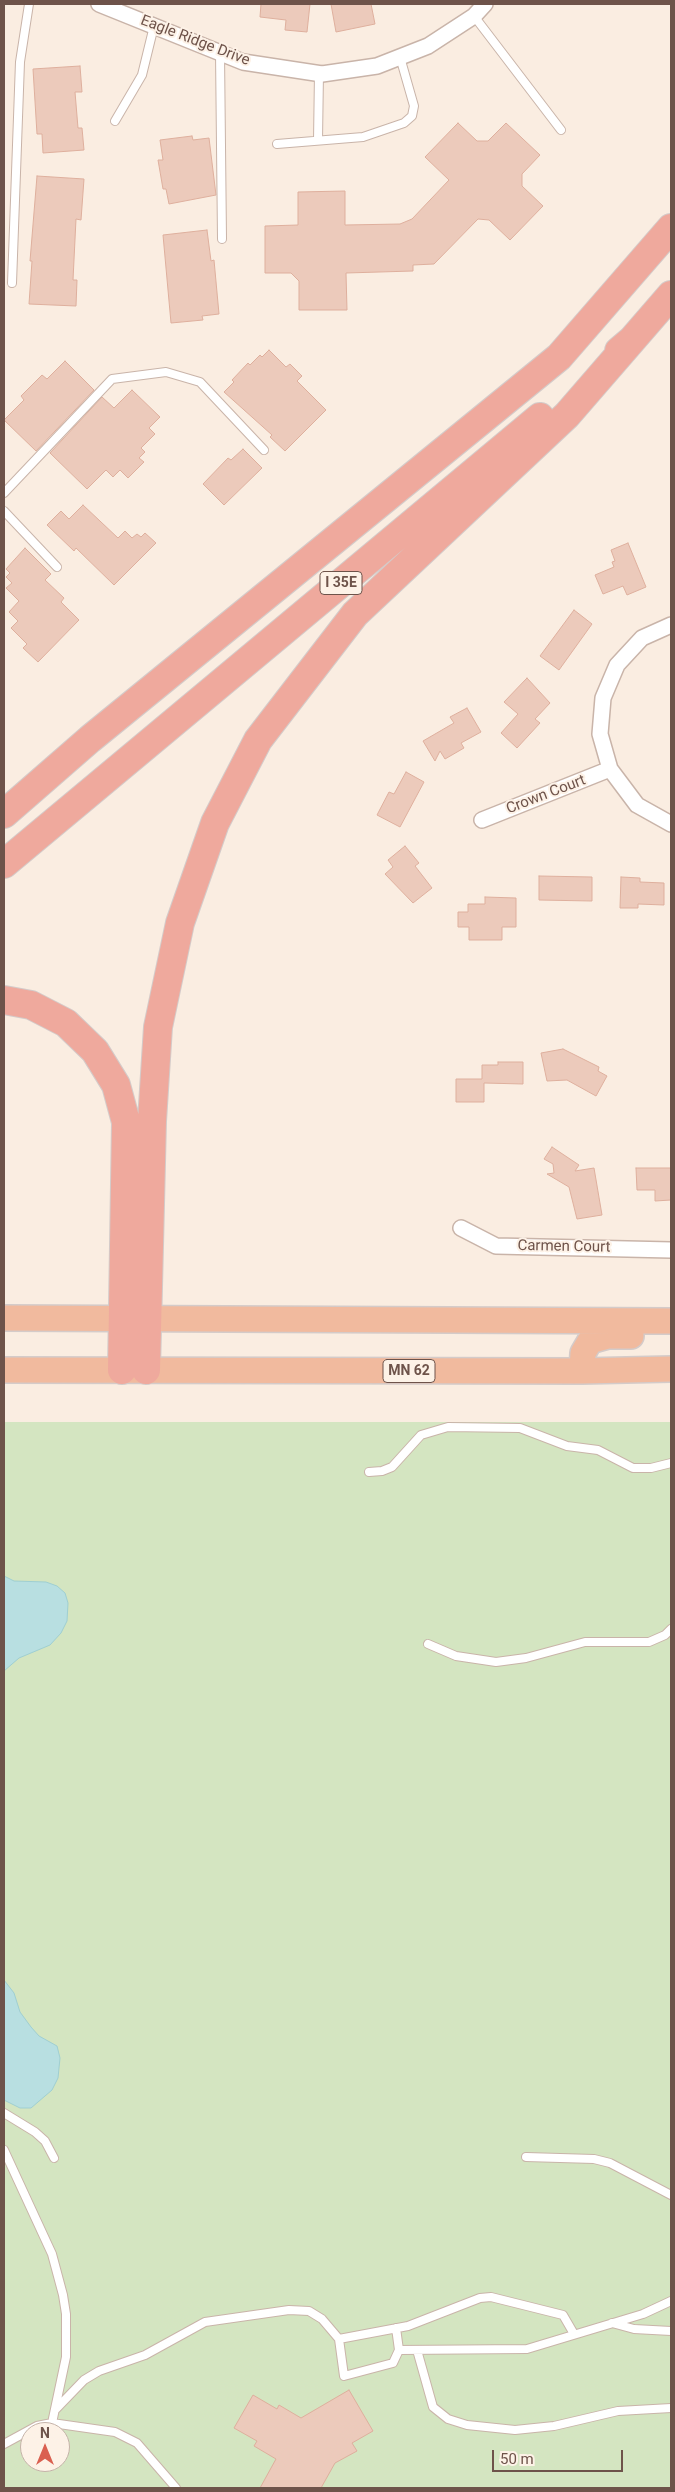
<!DOCTYPE html>
<html>
<head>
<meta charset="utf-8">
<style>
	body { margin:0 }
	#map { position:relative; width:675px; height:2492px; overflow:hidden; background:#faede1; font-family:Roboto,sans-serif }
	canvas { display:block }
	.frame { position:absolute; inset:0; border:5px solid #6e534a; pointer-events:none }
	.north { position:absolute; left:20px; top:2422px; width:50px; height:50px; box-sizing:border-box; background:#fdf2e7; border:1px solid #c4b2a8; border-radius:50%; rotate:0deg; font-size:14px; font-weight:700; line-height:20px; text-align:center; color:#6e534a }
	.north::after { content:''; display:block; margin:auto; width:18px; height:22px; background:#da6050; clip-path:polygon(50% 0,100% 100%,50% 72%,0 100%) }
	.scale { position:absolute; left:492px; top:2450px; width:131px; height:22px; box-sizing:border-box; border:2px solid #6e534a; border-top:0; padding-left:6px; font-size:15px; line-height:18px; white-space:nowrap; color:#6e534a; -webkit-text-stroke:4px #fdf2e7; paint-order:stroke }
</style>
</head>
<body>
<div id="map">
<canvas width="675" height="2492"></canvas>
<div class="frame"></div>
<div class="north">N</div>
<div class="scale">50 m</div>
</div>
<script>
const g = document.querySelector('canvas').getContext('2d');
g.lineJoin = 'round';
function fill(path, color) { g.fillStyle = color; g.fill(path, 'evenodd'); }
const poly = rows => new Path2D(rows.map(r => 'M' + r).join(''));
function strokePath(path, color, width, dash) { g.strokeStyle = color; g.lineWidth = width; g.lineCap = dash ? 'butt' : 'round'; g.setLineDash(dash || []); g.stroke(path); }
function drawText(font, color, halo, rows, align = 'center') {
  g.font = font + ' Roboto,sans-serif'; g.lineWidth = 4; g.setLineDash([]); g.textBaseline = 'middle'; g.strokeStyle = halo; g.fillStyle = color; for (const [text, x, y, turn = 0] of rows) {
    g.save(); g.translate(x, y); g.rotate((+turn || 0) * Math.PI / 180); g.textAlign = isNaN(turn) ? turn : align; if (halo) g.strokeText(text, 0, 0); g.fillText(text, 0, 0); g.restore();
  }
}
fill(poly([
	[4,1422,671,1422,671,2488,4,2488],
	[30,2432,60,2432,60,2462,30,2462]
]), '#d4e5c1');
const water = poly([
	[4,1576,14,1581,46,1582,57,1586,65,1593,68,1603,67,1621,61,1633,50,1645,19,1658,4,1671,4,1576],
	[4,1980,14,1993,20,2012,31,2027,39,2036,57,2046,60,2058,58,2078,52,2090,31,2108,20,2108,4,2100,4,1980]
]);
fill(water, '#b8dfe1');
strokePath(water, '#9fcfd2', 1);
const building = poly([
	[261,4,310,4,307,32,285,30,286,20,260,17,261,4],
	[331,4,371,4,375,24,336,32,331,4],
	[80,66,82,92,75,92,78,128,82,128,84,150,43,153,42,134,37,134,33,69,80,66],
	[458,123,477,141,488,141,506,123,540,155,522,174,522,186,543,206,510,240,489,220,478,219,434,264,413,265,413,271,346,273,347,310,299,310,299,281,291,273,265,273,265,226,298,225,298,192,345,191,345,225,400,224,412,219,449,180,425,157,458,123],
	[192,136,193,140,209,138,216,195,169,204,166,189,163,189,158,160,163,160,160,140,192,136],
	[37,176,84,179,81,220,76,219,73,280,77,280,76,306,29,304,32,261,30,261,37,176],
	[207,230,211,261,214,260,219,314,202,316,203,320,171,323,163,235,207,230],
	[269,350,286,367,290,364,302,376,297,381,326,410,285,451,270,437,272,435,224,392,234,382,232,380,248,363,250,365,260,355,262,357,269,350],
	[65,361,94,390,36,451,4,420,24,400,21,396,42,375,47,379,65,361],
	[132,390,160,417,149,428,155,434,141,448,145,452,139,458,144,462,128,478,120,470,113,477,106,470,87,489,50,453,102,397,114,408,132,390],
	[243,449,262,468,224,505,203,484,228,458,231,460,243,449],
	[83,505,118,538,125,531,132,538,137,534,141,537,145,533,156,543,114,585,76,548,74,551,47,525,61,511,69,519,83,505],
	[628,543,646,587,627,595,623,586,603,594,595,575,614,567,612,562,615,561,611,550,628,543],
	[25,548,51,574,45,580,64,598,61,602,79,620,38,662,23,648,27,644,11,628,18,621,9,612,19,601,6,588,12,583,6,577,10,573,6,569,25,548],
	[574,610,592,624,559,670,540,656,574,610],
	[527,678,550,703,535,719,540,723,517,748,501,733,518,714,504,702,527,678],
	[467,708,481,732,461,743,464,748,445,759,440,751,435,761,423,741,454,723,450,717,467,708],
	[406,772,424,782,400,827,377,815,389,792,394,794,406,772],
	[405,846,419,863,415,866,432,888,413,903,385,874,393,867,388,860,405,846],
	[539,876,592,877,592,901,539,900,539,876],
	[621,877,640,878,640,882,664,883,664,905,638,904,638,908,620,908,621,877],
	[485,897,516,898,516,927,502,927,502,940,469,940,469,927,458,927,458,912,468,912,468,904,485,904,485,897],
	[563,1049,599,1067,598,1071,607,1076,596,1096,567,1080,547,1081,541,1053,563,1049],
	[498,1062,523,1062,523,1084,484,1083,484,1102,456,1102,456,1079,482,1079,482,1065,498,1065,498,1062],
	[552,1147,579,1165,575,1171,594,1168,602,1215,577,1219,569,1187,547,1174,554,1173,553,1164,544,1159,552,1147],
	[636,1168,671,1168,671,1200,655,1201,655,1190,637,1190,636,1168],
	[349,2390,373,2431,352,2443,357,2451,335,2463,321,2488,260,2488,276,2459,254,2446,257,2441,234,2428,253,2395,277,2409,279,2405,301,2418,349,2390]
]);
fill(building, '#eccabb');
strokePath(building, '#deaf9d', 1);
const service = poly([
	[474,16,561,130],
	[220,53,222,239],
	[115,121,142,75,154,26],
	[318,140,319,73],
	[277,144,363,137,404,123,412,116,414,106,400,57],
	[12,283,20,62,29,4],
	[4,493,112,379,166,372,200,382,264,450],
	[4,511,57,567],
	[369,1472,382,1471,392,1467,421,1435,448,1427,520,1428,567,1446,598,1450,633,1468,651,1468,671,1463],
	[428,1644,456,1656,496,1662,526,1658,585,1642,649,1642,665,1635,671,1629],
	[4,2113,35,2132,45,2141,54,2158],
	[4,2150,52,2254,63,2295,66,2314,66,2357,52,2423],
	[526,2157,594,2159,610,2163,671,2195],
	[612,2323,634,2329,671,2331],
	[339,2339,344,2376,393,2363,399,2350,396,2328],
	[399,2350,527,2349,643,2314,671,2301],
	[417,2350,433,2407,448,2419,467,2425,515,2430,554,2426,618,2411,671,2408],
	[56,2409,84,2380,99,2371,145,2355,205,2322,289,2310,309,2311,322,2319,339,2339,408,2326,480,2298,491,2297,563,2315,574,2334],
	[4,2444,37,2426,52,2423,115,2432,137,2443,176,2488]
]);
const minor = poly([
	[99,4,243,62,322,74,377,66,428,46,474,16,485,4],
	[671,625,642,638,617,665,603,698,600,734,610,769,637,805,671,824],
	[482,820,610,769],
	[461,1228,496,1246,671,1250]
]);
const trunk = poly([
	[4,1318,671,1321],
	[4,1370,582,1371,671,1369],
	[582,1371,583,1353,590,1341,608,1336,631,1336]
]);
const motorway = poly([
	[619,351,632,340,671,295],
	[4,814,90,739,559,357,671,228],
	[4,864,540,417],
	[4,1000,31,1005,66,1023,95,1051,116,1085,126,1122,122,1370],
	[146,1370,152,1121,158,1027,180,923,215,823,258,740,355,614,567,415,632,340]
]);
strokePath(service, '#c9b4a9', 10);
strokePath(minor, '#c9b4a9', 18);
strokePath(trunk, '#d4cbc9', 28);
strokePath(motorway, '#d4cbc9', 30);
strokePath(service, '#fff', 8);
strokePath(minor, '#fff', 15);
strokePath(trunk, '#f1ba9e', 25);
strokePath(motorway, '#efa99d', 28);
for (const [x, y, w] of [
	[341,583,42],
	[409,1371,52]
]) { const box = new Path2D(); box.roundRect(x - w / 2, y - 11.5, w, 23, 4); g.fillStyle = '#fdf2e7'; g.fill(box); strokePath(box, '#6e534a', 1); }
drawText('bold 14px', '#6e534a', null, [
	["I 35E",341,583],
	["MN 62",409,1371]
]);
drawText('15px', '#6e534a', '#fdf2e7', [
	["Eagle Ridge Drive",195,41,21],
	["Crown Court",546,795,-21],
	["Carmen Court",564,1247,1]
]);
</script>
</body>
</html>
